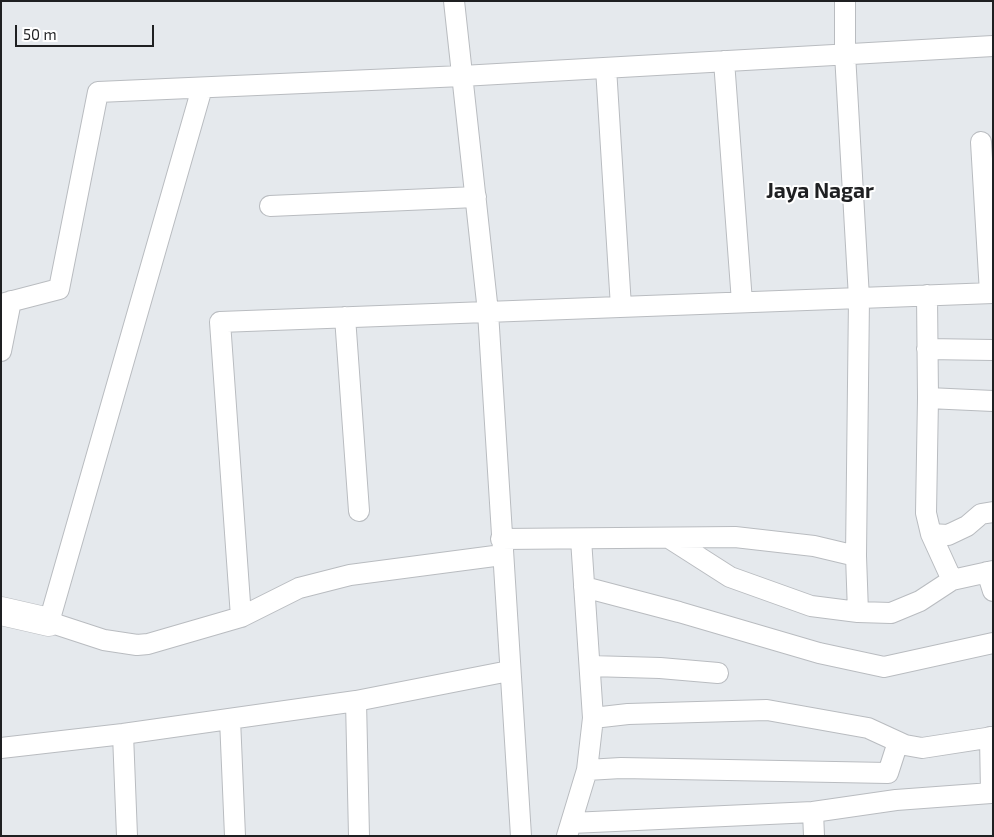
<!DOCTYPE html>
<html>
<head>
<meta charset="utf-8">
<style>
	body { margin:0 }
	#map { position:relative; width:994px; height:837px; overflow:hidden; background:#e5e9ed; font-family:"Exo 2",sans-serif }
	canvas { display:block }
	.frame { position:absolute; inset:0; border:2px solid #1f2022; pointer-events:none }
	.scale { position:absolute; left:15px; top:25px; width:139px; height:22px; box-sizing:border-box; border:2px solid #1f2022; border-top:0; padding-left:6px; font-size:15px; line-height:18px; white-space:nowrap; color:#1f2022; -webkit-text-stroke:4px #fff; paint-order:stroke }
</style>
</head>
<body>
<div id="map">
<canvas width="994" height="837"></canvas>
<div class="frame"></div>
<div class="scale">50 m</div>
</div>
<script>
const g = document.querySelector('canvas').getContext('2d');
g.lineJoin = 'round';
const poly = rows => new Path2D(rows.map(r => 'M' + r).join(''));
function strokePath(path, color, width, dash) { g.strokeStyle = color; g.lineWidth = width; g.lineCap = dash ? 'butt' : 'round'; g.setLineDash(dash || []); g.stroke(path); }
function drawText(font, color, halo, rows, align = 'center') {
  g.font = font + ' "Exo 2",sans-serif'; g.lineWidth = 4; g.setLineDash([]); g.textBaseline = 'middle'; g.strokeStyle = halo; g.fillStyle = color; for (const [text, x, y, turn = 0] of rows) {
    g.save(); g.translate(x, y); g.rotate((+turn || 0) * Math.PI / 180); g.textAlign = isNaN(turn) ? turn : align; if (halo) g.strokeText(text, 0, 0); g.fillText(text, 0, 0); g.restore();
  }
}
const street = poly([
	[454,1,488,312,521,836],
	[845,1,845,54,859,298,856,556],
	[724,61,742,302],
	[606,68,621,307],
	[202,88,49,622,104,640,137,645,148,644,241,617,299,588,350,575,502,555],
	[981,142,990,293],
	[270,206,476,197],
	[927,295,928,398,993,401],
	[1,304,59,289,98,92,462,76,993,46],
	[345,317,359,511],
	[927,349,993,350],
	[1,351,11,301],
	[928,398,926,513,931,534,952,580],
	[931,534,948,535,967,526,981,514,993,512],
	[669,538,730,577,811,606,858,612,891,613,920,601,952,580,993,571],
	[501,539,735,537,814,546,856,556,858,612],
	[987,572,993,591],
	[584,587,679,612,819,653,884,667,993,643],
	[241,617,220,322,993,293],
	[590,666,660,668,718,673],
	[356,701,359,836],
	[593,718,628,714,767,710,868,728,905,745,922,748,993,737],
	[230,719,235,836],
	[123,734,127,836],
	[1,748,123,734,356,701,509,671],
	[587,770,621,768,888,773,898,742],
	[571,823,813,812],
	[567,836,587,770,593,718,581,539],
	[814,836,813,812,896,800,991,793,990,737]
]);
const secondary = poly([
	[1,611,49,622]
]);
strokePath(street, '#b9bcc0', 22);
strokePath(secondary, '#b9bcc0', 29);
strokePath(street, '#fff', 20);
strokePath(secondary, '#fff', 28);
drawText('bold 21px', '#1f2022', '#fff', [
	["Jaya Nagar",820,191]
]);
</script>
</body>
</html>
